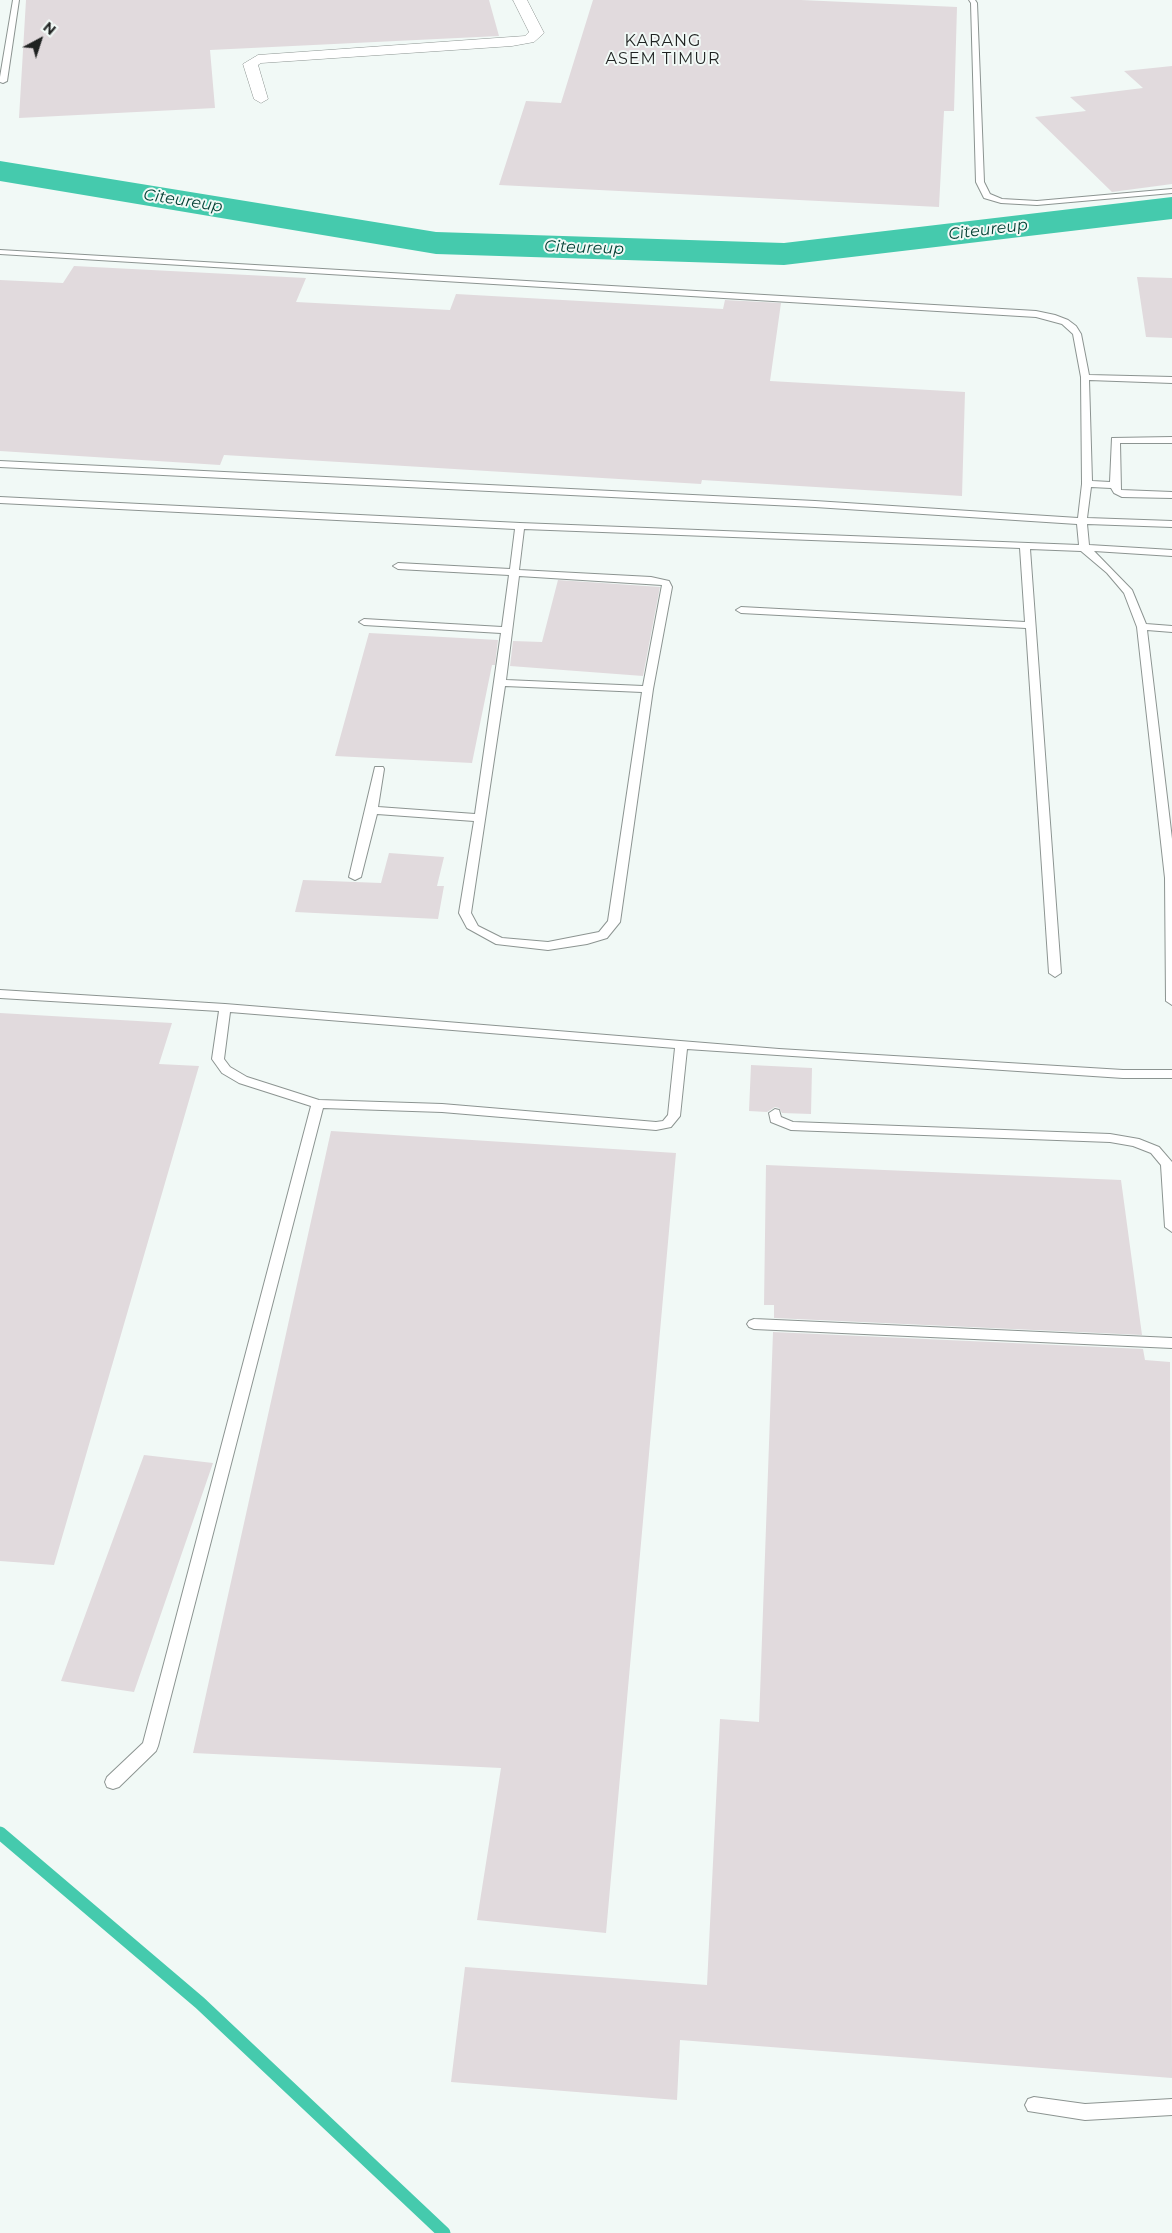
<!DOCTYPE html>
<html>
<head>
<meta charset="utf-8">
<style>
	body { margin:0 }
	#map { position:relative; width:1172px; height:2233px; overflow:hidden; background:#f1f9f6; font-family:Montserrat,sans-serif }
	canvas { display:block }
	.north { position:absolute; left:15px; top:15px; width:50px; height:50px; -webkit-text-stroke:4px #f1f9f6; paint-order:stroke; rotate:40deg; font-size:14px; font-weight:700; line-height:20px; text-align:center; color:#1f2221 }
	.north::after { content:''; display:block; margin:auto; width:18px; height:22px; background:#1f2221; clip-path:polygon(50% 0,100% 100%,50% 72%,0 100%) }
</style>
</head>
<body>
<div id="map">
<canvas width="1172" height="2233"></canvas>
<div class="north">N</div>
</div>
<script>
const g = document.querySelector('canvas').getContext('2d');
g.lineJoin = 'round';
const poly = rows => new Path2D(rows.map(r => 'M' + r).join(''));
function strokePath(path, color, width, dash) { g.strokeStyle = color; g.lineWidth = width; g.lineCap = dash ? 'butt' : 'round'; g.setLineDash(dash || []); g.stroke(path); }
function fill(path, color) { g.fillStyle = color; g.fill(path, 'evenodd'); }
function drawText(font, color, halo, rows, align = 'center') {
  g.font = font + ' Montserrat,sans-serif'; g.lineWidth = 4; g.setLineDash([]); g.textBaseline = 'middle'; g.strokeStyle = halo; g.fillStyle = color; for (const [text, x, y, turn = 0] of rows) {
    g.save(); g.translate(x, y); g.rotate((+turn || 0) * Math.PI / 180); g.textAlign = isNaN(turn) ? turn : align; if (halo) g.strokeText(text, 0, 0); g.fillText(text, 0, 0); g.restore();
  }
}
strokePath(poly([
	[0,1833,200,2003,444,2233]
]), '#45caad', 13);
fill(poly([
	[0,161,436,232,784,243,1172,197,1172,219,784,265,436,254,0,181,0,161]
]), '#45caad');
fill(poly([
	[26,0,489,0,499,36,210,50,215,108,19,118],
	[593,0,801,0,957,7,954,111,944,111,939,207,499,185,526,101,561,103],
	[1172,66,1172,184,1112,192,1035,117,1086,111,1070,97,1143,88,1124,71],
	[74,266,306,278,296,302,450,310,456,294,723,309,725,300,781,303,770,381,965,392,962,496,702,480,701,484,224,455,220,465,0,451,0,280,63,283],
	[1137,277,1172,278,1172,338,1146,337],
	[558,580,660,587,643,676,510,666,513,641,542,642],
	[369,633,498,640,495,665,492,665,472,763,335,756],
	[389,853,444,857,437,886,444,886,438,919,295,912,303,880,381,883],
	[0,1013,172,1023,159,1064,199,1066,54,1565,0,1561],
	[751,1065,812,1068,811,1114,782,1113,779,1108,775,1107,767,1112,749,1111],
	[331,1131,676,1153,606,1933,477,1920,501,1768,193,1753],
	[766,1165,1121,1180,1142,1335,774,1318,774,1305,764,1305],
	[773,1332,1143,1349,1145,1360,1170,1362,1172,2078,680,2040,677,2100,451,2082,465,1967,707,1985,720,1719,759,1722],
	[144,1455,213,1463,134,1692,61,1681]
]), '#e1dadd');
const service = poly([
	[13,0,19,0,7,81,3,83,0,82,0,77,13,0],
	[969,0,975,0,977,3,984,182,990,194,1002,199,1037,201,1172,189,1172,193,1037,205,1001,203,984,198,976,182,971,3,969,0],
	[0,250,1036,311,1055,315,1068,320,1076,326,1081,334,1089,375,1172,377,1172,383,1089,380,1092,481,1110,482,1112,438,1172,437,1172,443,1120,443,1121,490,1172,492,1172,498,1122,497,1114,493,1111,488,1091,487,1087,518,1172,521,1172,527,1087,524,1089,545,1172,550,1172,556,1094,551,1132,590,1146,624,1172,626,1172,632,1147,630,1172,839,1172,1005,1166,1001,1165,878,1137,627,1124,593,1107,573,1081,551,1030,549,1061,973,1055,977,1049,973,1026,628,741,613,736,610,741,607,1025,622,1020,548,524,529,519,570,651,577,669,581,672,587,653,689,620,922,607,938,587,944,548,950,496,944,467,928,459,913,474,821,377,814,361,877,355,880,349,877,375,767,383,767,384,769,378,807,475,814,501,633,364,625,359,622,364,619,502,627,509,575,398,569,393,566,398,563,510,569,515,529,0,503,0,497,520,523,1079,545,1077,524,815,507,0,467,0,461,815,501,1078,518,1082,484,1081,377,1073,334,1062,324,1036,317,0,254,0,250],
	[519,576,662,585,643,686,506,680,519,576],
	[505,686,642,692,608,921,599,932,548,942,502,938,478,926,471,913,505,686],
	[0,990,225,1004,779,1049,1123,1070,1172,1070,1172,1078,1123,1078,687,1049,680,1116,671,1127,656,1130,442,1112,323,1108,158,1746,156,1751,119,1787,113,1789,107,1787,105,1782,107,1777,143,1743,311,1106,239,1083,222,1073,212,1059,219,1011,0,998,0,990],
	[230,1012,675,1048,668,1115,663,1121,656,1122,442,1104,319,1100,247,1077,230,1067,224,1059,230,1012],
	[775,1109,779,1110,781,1117,793,1122,1110,1134,1139,1139,1159,1147,1172,1162,1172,1232,1165,1227,1161,1165,1151,1153,1133,1146,1110,1142,791,1130,771,1122,769,1113,775,1109],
	[754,1319,1172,1338,1172,1348,754,1329,749,1327,747,1324,749,1321,754,1319],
	[1034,2097,1085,2104,1172,2099,1172,2115,1085,2120,1028,2111,1025,2105,1028,2099,1034,2097]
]);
const minor = poly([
	[513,0,527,0,544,33,534,42,512,46,261,63,258,65,268,99,261,103,254,99,243,64,258,55,525,36,529,32,513,0]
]);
strokePath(service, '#8c9491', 2);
strokePath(minor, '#8c9491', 1);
fill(service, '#fff');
fill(minor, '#fff');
g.letterSpacing = '1px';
drawText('16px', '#1f2221', '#f1f9f6', [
	["KARANG",663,41],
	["ASEM TIMUR",663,59]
]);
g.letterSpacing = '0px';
drawText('italic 16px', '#034034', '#f1f9f6', [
	["Citeureup",183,201,9],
	["Citeureup",988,230,-7],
	["Citeureup",584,248,2]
]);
</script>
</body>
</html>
